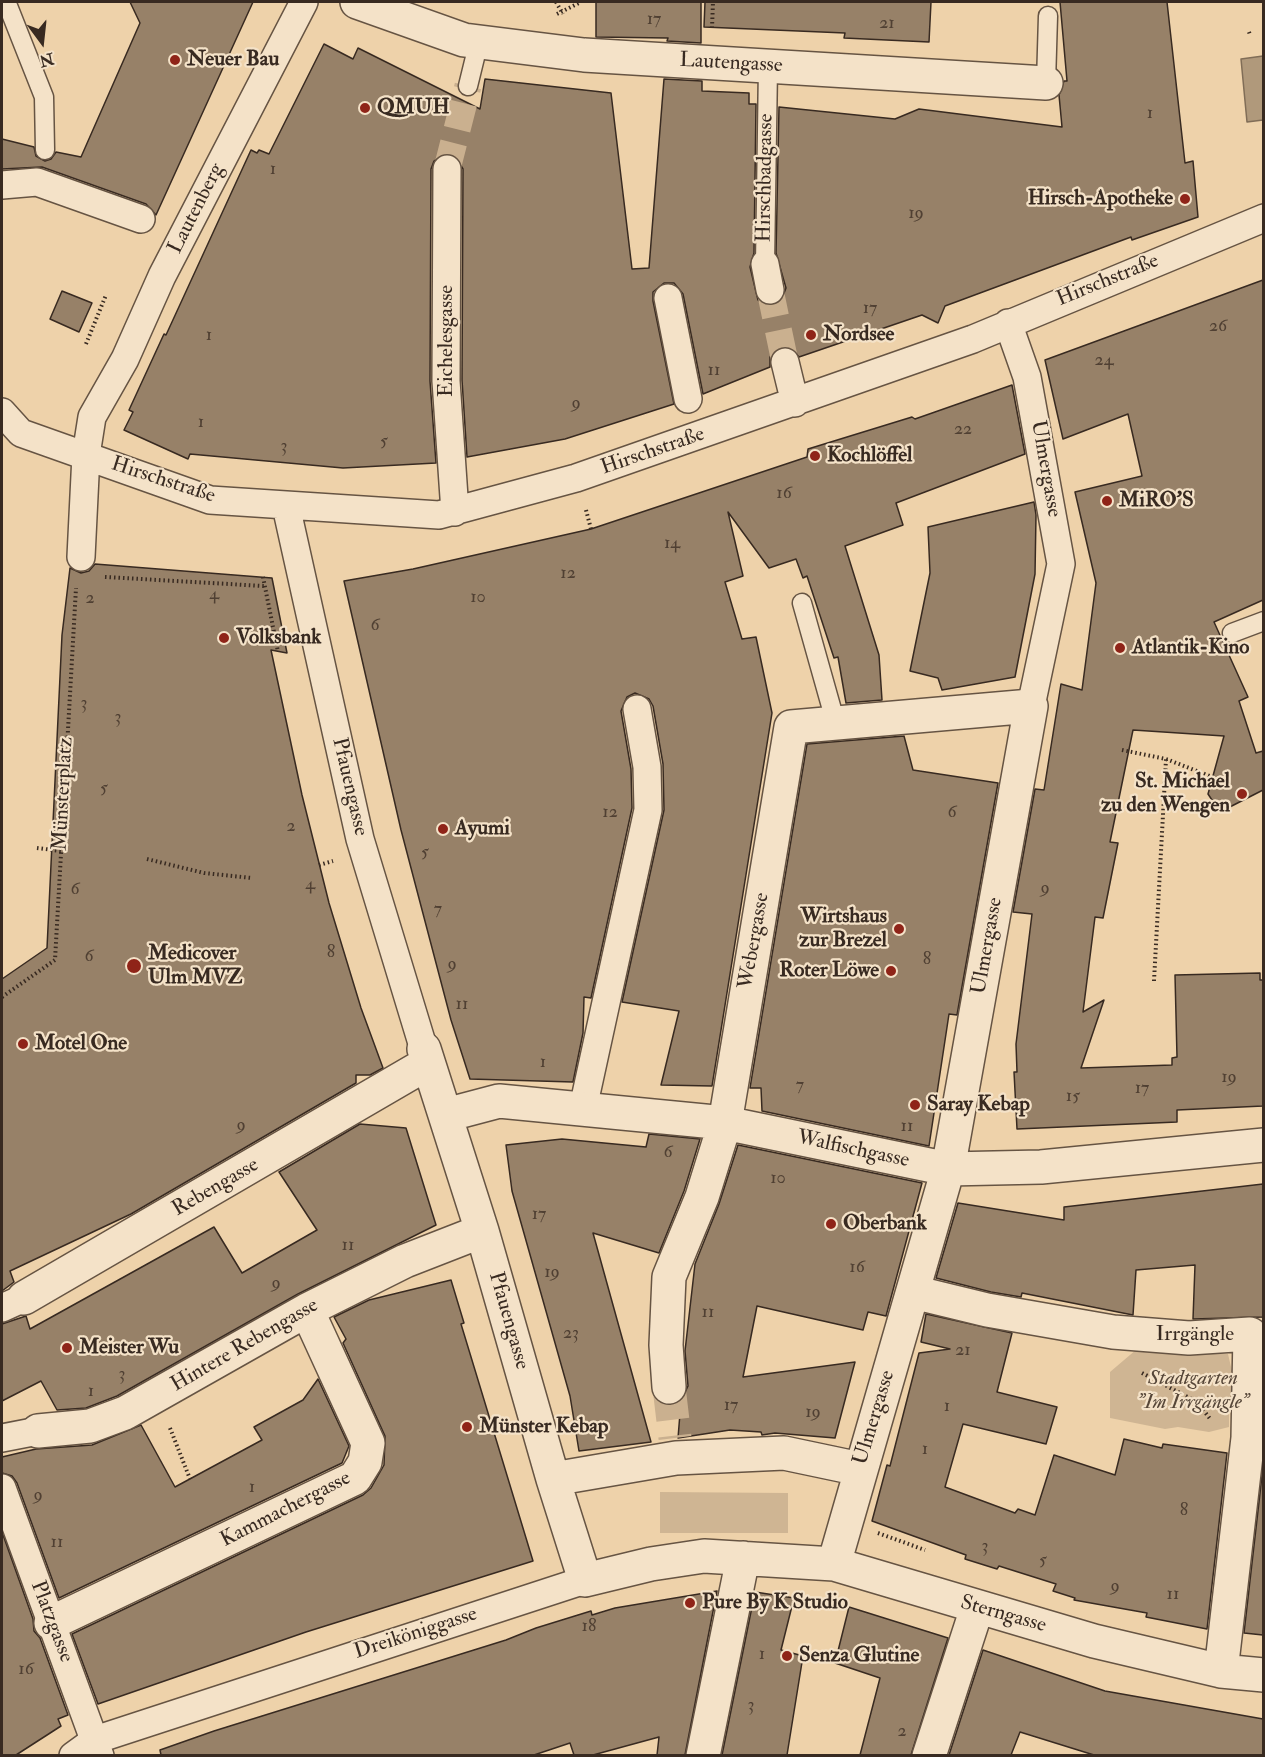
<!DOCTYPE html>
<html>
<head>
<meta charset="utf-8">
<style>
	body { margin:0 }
	#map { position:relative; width:1265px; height:1757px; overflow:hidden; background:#eed2aa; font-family:"IM FELL Double Pica",serif }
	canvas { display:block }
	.frame { position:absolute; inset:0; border:3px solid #382a21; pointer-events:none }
	.north { position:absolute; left:12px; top:12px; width:60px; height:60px; -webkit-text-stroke:4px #f4e2c8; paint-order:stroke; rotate:165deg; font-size:16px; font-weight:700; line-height:24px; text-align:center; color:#382a21 }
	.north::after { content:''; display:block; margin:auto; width:21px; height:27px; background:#382a21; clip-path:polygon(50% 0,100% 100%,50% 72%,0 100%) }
</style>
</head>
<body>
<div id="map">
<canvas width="1265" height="1757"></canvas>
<div class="frame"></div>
<div class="north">N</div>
</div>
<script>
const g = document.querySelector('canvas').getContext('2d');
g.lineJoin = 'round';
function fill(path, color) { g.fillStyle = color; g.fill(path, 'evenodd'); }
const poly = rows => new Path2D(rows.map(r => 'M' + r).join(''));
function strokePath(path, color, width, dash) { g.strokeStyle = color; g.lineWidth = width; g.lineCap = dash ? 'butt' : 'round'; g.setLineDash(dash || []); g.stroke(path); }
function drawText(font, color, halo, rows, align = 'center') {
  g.font = font + ' "IM FELL Double Pica",serif'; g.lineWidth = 4.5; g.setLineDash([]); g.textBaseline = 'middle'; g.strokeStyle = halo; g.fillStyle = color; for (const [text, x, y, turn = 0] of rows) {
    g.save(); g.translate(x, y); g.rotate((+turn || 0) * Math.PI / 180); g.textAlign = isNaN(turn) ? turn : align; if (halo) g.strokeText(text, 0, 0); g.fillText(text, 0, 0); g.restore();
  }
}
fill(poly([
	[1137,1349,1173,1354,1228,1354,1235,1384,1229,1405,1229,1427,1209,1432,1178,1427,1165,1429,1110,1418,1110,1372],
	[660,1492,788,1493,788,1533,660,1533]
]), '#cfb593');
const water = poly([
	[1263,56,1263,120,1247,122,1241,59,1263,56]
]);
fill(water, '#b0997b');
strokePath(water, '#806d57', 1.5);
const building = poly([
	[130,2,253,2,156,215,146,204,42,167,2,169,2,139,34,147,36,156,45,161,51,159,56,152,81,157,140,23,130,2],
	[596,2,701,2,701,43,667,41,668,38,596,37,596,2],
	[705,2,931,2,929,42,844,38,845,33,704,27,705,2],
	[1060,2,1167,2,1185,163,1193,161,1198,217,1132,240,1131,237,945,306,938,323,922,315,799,357,790,347,781,347,770,357,770,367,703,394,683,294,674,283,664,283,653,292,653,301,674,404,565,439,467,457,462,380,463,169,455,156,446,153,434,161,431,169,430,381,436,463,343,468,190,454,188,459,124,430,133,412,129,410,164,334,166,335,251,150,257,153,259,150,269,154,324,44,353,59,358,48,480,109,485,79,611,93,632,269,649,268,664,79,702,81,702,91,749,93,749,104,756,104,754,253,750,267,758,300,764,305,772,306,781,301,786,288,776,253,779,107,895,119,919,109,1062,127,1059,95,1064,81,1067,81,1060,2],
	[1263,280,1263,600,1214,622,1248,697,1239,701,1256,753,1263,751,1263,790,1220,812,1208,794,1224,736,1133,730,1110,842,1118,843,1103,918,1095,917,1083,1012,1104,1000,1081,1068,1172,1065,1172,1058,1177,1057,1175,975,1260,973,1260,980,1263,980,1263,1106,1177,1110,1177,1122,1017,1129,1014,1072,1017,1072,1016,1044,1032,914,1013,912,1035,789,1044,790,1061,684,1082,690,1096,583,1075,492,1142,476,1128,414,1063,439,1045,360,1263,280],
	[62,291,92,303,79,332,50,319,62,291],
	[1012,385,1025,454,896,503,903,525,845,546,879,655,882,700,846,703,838,657,834,658,807,576,803,578,796,559,769,568,728,512,743,576,725,582,742,639,756,637,772,713,712,1086,661,1085,679,1011,622,1002,664,810,663,764,653,706,649,699,635,693,627,697,621,711,631,769,632,808,591,998,584,997,583,1033,573,1082,470,1079,451,1020,401,830,344,581,413,569,591,529,807,457,808,449,912,417,915,419,1012,385],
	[1034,502,1036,515,1035,574,1015,677,942,690,938,678,910,671,930,573,928,527,1034,502],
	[95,564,272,578,287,653,271,650,302,795,329,903,361,1008,383,1068,370,1075,356,1075,356,1083,131,1214,10,1271,14,1282,2,1291,2,979,47,948,62,635,70,568,81,573,89,571,95,564],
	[904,736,913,770,998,783,957,1015,949,1014,929,1146,762,1111,761,1088,750,1088,807,744,904,736],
	[360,1124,406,1128,436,1225,298,1294,117,1396,86,1408,57,1410,41,1381,2,1401,2,1324,26,1316,30,1329,214,1227,242,1273,317,1230,279,1172,360,1124],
	[649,1134,700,1139,684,1191,659,1253,593,1233,651,1442,579,1451,570,1396,512,1191,506,1145,562,1139,646,1147,649,1134],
	[738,1145,922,1183,886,1316,868,1312,863,1330,757,1306,743,1377,855,1362,835,1438,775,1433,762,1435,761,1432,730,1430,678,1438,681,1401,688,1386,685,1351,695,1264,719,1204,738,1145],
	[1263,1184,1263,1317,1193,1319,1195,1265,1136,1270,1133,1315,1022,1293,1021,1297,991,1292,936,1278,958,1203,1064,1220,1064,1207,1263,1184],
	[451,1280,464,1323,461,1324,533,1561,306,1632,98,1704,72,1634,363,1495,371,1488,384,1465,385,1436,343,1343,346,1339,334,1317,369,1300,451,1280],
	[926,1314,1012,1333,997,1392,1057,1407,1046,1444,963,1424,945,1487,1015,1513,1018,1509,1035,1515,1054,1455,1115,1475,1124,1439,1162,1448,1163,1444,1227,1453,1207,1629,1146,1617,1147,1613,1074,1600,1075,1598,1053,1591,1056,1584,999,1566,997,1569,965,1559,966,1555,872,1521,887,1465,890,1466,919,1353,950,1349,921,1342,926,1314],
	[318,1379,349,1446,342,1463,59,1598,17,1483,12,1476,2,1473,2,1457,36,1449,92,1445,141,1425,175,1487,262,1440,254,1427,303,1400,318,1379],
	[1263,1467,1263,1635,1244,1633,1263,1467],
	[2,1532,33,1619,34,1631,40,1638,68,1715,58,1719,61,1726,16,1755,2,1755,2,1532],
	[717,1591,685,1755,657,1755,659,1737,593,1755,574,1755,570,1743,534,1755,161,1755,160,1750,214,1731,506,1640,536,1628,591,1611,592,1615,615,1608,717,1591],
	[755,1592,794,1598,781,1650,803,1656,787,1755,722,1755,755,1592],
	[849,1607,948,1638,911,1755,860,1755,880,1678,835,1663,849,1607],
	[983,1650,1105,1691,1263,1719,1263,1755,1094,1755,1020,1732,1011,1755,949,1755,983,1650]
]);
fill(building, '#978168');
strokePath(building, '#382a21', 1.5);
strokePath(poly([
	[447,169,468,86],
	[770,290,785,362]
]), '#cab08f', 27, [27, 14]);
strokePath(poly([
	[669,1387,675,1438]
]), '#cab08f', 33, [33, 16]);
const service = poly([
	[8,6,44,97,45,150],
	[1046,83,1048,16],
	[468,86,479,41],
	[765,264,768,66],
	[802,603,836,724],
	[1232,633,1264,621]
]);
const pedestrian = poly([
	[447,169,446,381,455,512],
	[2,185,37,182,141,219],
	[765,264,770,290],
	[668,298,688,399],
	[1008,323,1027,377,1061,564,1031,706],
	[785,362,795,403],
	[2,412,21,433,210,500,439,515,576,478,973,339,1264,218],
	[286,506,360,839,428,1063],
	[81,557,86,455,92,417,125,359,162,276,304,2],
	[583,1108,648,810,647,767,637,709],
	[2,1308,24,1298],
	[2,1438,38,1431],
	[2,1488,100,1756],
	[73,1756,95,1740,585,1580]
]);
const minor = poly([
	[357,2,464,40,584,55,1046,83],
	[424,1049,482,1231,553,1479,585,1580,651,1564,704,1556,834,1564,1094,1641,1221,1671,1264,1675],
	[446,1115,499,1101,725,1123,948,1169,1041,1167,1264,1145],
	[913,1292,987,1310,1113,1332,1189,1338,1250,1334,1248,1438,1221,1671],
	[24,1298,428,1063],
	[669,1387,666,1345,669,1277,702,1197,725,1123,791,727,1031,706,948,1169,834,1564],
	[38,1431,90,1426,125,1413,307,1310,405,1261,482,1231],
	[553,1479,676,1458,784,1453,860,1469],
	[51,1623,355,1478,365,1462,368,1443,307,1310],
	[703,1756,743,1558],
	[929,1756,977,1608]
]);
strokePath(service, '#665443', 21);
strokePath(pedestrian, '#665443', 30);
strokePath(minor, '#665443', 36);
strokePath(poly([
	[556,2,563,14],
	[557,14,581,2],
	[712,28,713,2],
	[1249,32,1250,35],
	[86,344,106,295],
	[586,510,591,529],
	[105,577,264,586],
	[263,577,278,652],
	[1122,750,1166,759,1220,780],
	[37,848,61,851],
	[147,859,204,873,252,878],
	[319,865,333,861],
	[1154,981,1166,759],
	[2,997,55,960,76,588],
	[1142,1373,1197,1402,1211,1420],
	[170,1428,190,1479],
	[878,1533,925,1550]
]), '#382a21', 4, [1.5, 3]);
strokePath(service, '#f4e2c8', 18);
strokePath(pedestrian, '#f4e2c8', 27);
strokePath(minor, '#f4e2c8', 33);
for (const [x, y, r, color] of [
	[175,60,6,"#8f2418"],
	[365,108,6,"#8f2418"],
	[1185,199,6,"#8f2418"],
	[811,335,6,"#8f2418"],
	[815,456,6,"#8f2418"],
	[1107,501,6,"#8f2418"],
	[224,638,6,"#8f2418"],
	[1120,648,6,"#8f2418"],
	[1242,794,6,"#8f2418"],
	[443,829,6,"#8f2418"],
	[899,929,6,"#8f2418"],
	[134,966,8,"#8f2418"],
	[891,971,6,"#8f2418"],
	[23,1044,6,"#8f2418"],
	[915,1105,6,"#8f2418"],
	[831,1224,6,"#8f2418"],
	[67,1348,6,"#8f2418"],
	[467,1427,6,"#8f2418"],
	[690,1603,6,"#8f2418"],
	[787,1656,6,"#8f2418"]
]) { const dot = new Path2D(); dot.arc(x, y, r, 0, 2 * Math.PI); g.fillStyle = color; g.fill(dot); strokePath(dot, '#f4e2c8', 2); }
drawText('18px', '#504033', null, [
	["17",654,20],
	["21",887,24],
	["1",1150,114],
	["1",273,170],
	["19",916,214],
	["17",870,309],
	["26",1218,327],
	["1",209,336],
	["24",1104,361],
	["11",714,371],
	["9",576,404],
	["1",201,423],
	["22",963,430],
	["5",384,442],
	["3",284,447],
	["16",784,494],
	["14",672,544],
	["12",568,574],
	["4",214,595],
	["10",478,598],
	["2",90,599],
	["6",375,626],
	["3",84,704],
	["3",118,718],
	["5",104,789],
	["12",610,813],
	["6",952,813],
	["2",291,827],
	["5",425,853],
	["4",310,885],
	["9",1045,889],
	["6",75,890],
	["7",438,910],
	["8",331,953],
	["6",89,957],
	["8",927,960],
	["9",452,965],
	["11",462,1005],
	["1",543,1063],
	["19",1229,1078],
	["7",800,1086],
	["17",1142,1089],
	["15",1073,1097],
	["9",241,1126],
	["11",907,1127],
	["6",668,1153],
	["10",778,1179],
	["17",539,1215],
	["11",348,1246],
	["16",857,1268],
	["19",552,1273],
	["9",276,1284],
	["11",708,1313],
	["23",571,1334],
	["21",963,1351],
	["3",122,1375],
	["1",91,1392],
	["17",731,1406],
	["1",947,1407],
	["19",813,1413],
	["1",925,1450],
	["1",252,1488],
	["9",38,1496],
	["8",1184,1511],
	["11",57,1543],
	["3",985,1547],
	["5",1043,1561],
	["9",1115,1587],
	["11",1173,1595],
	["18",589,1627],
	["1",762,1655],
	["16",26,1670],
	["3",751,1706],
	["2",902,1732]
]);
drawText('bold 21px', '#382a21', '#f4e2c8', [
	["Neuer Bau",187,60],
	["QMUH",377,108],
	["Hirsch-Apotheke",1173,199,"right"],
	["Nordsee",823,335],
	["Kochlöffel",827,456],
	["MiRO'S",1119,501],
	["Volksbank",236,638],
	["Atlantik-Kino",1132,648],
	["St. Michael",1230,782,"right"],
	["zu den Wengen",1230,806,"right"],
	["Ayumi",455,829],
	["Wirtshaus",887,917,"right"],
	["zur Brezel",887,941,"right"],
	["Medicover",148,954],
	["Ulm MVZ",148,978],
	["Roter Löwe",879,971,"right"],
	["Motel One",35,1044],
	["Saray Kebap",927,1105],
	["Oberbank",843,1224],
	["Meister Wu",79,1348],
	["Münster Kebap",479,1427],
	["Pure By K Studio",702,1603],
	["Senza Glutine",799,1656]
], 'left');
drawText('21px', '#382a21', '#f4e2c8', [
	["Lautengasse",731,64,3],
	["Hirschbadgasse",766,178,-89],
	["Lautenberg",197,209,-63],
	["Hirschstraße",1108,281,-22],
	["Eichelesgasse",447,341,-90],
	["Hirschstraße",653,452,-19],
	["Ulmergasse",1045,469,80],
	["Hirschstraße",163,481,18],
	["Pfauengasse",349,787,77],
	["Münsterplatz",64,794,-87],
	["Webergasse",755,941,-80],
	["Ulmergasse",988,946,-80],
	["Walfischgasse",853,1150,12],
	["Rebengasse",216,1188,-30],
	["Pfauengasse",508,1321,74],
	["Irrgängle",1195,1335],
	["Hintere Rebengasse",245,1346,-30],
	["Ulmergasse",875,1418,-73],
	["Kammachergasse",286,1510,-27],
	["Sterngasse",1003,1615,16],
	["Platzgasse",51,1622,69],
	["Dreiköniggasse",416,1634,-18]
]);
drawText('italic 21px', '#564638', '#f4e2c8', [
	["Stadtgarten",1193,1379],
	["\"Im Irrgängle\"",1193,1403]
]);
</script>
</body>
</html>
